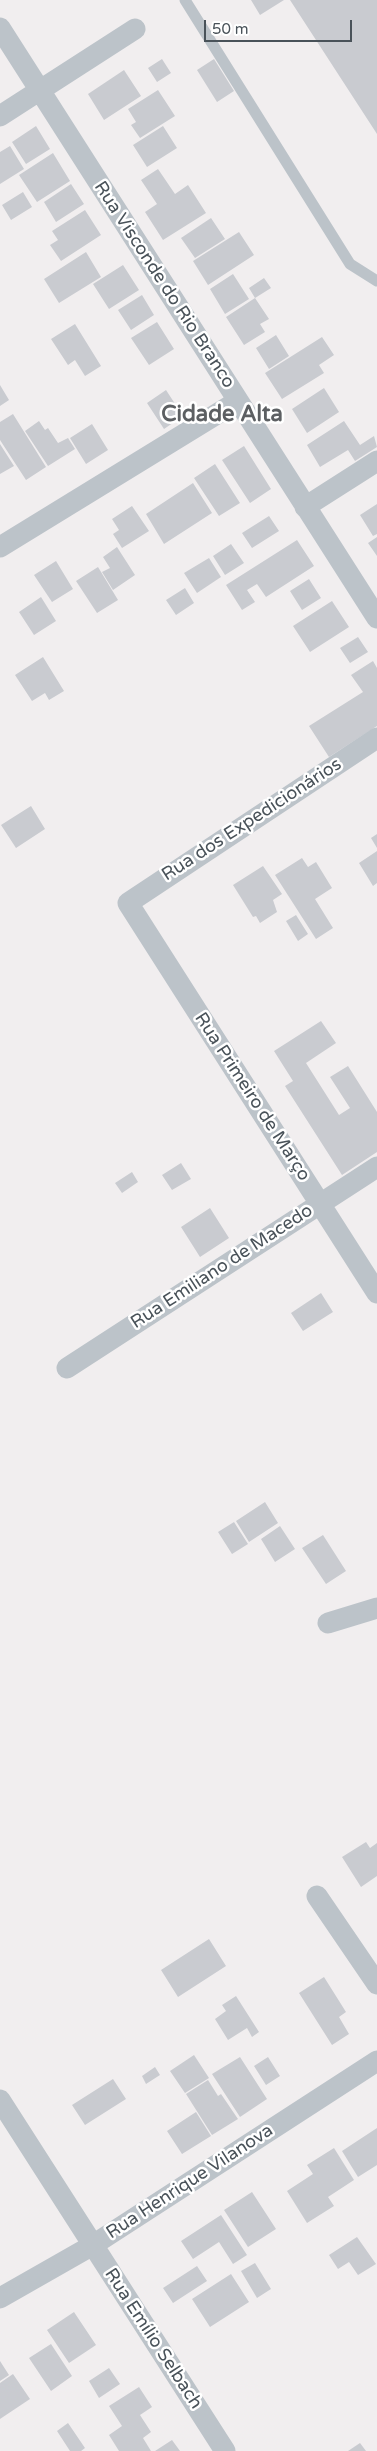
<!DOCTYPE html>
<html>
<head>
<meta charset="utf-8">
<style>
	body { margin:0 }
	#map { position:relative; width:377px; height:2451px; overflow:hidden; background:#f1eeef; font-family:"Varela Round",sans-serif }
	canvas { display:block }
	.scale { position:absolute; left:204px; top:20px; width:148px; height:22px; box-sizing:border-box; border:2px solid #495259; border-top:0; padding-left:6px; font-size:15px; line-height:18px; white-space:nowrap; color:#495259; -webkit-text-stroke:4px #fff; paint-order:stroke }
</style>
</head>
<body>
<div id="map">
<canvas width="377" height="2451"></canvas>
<div class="scale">50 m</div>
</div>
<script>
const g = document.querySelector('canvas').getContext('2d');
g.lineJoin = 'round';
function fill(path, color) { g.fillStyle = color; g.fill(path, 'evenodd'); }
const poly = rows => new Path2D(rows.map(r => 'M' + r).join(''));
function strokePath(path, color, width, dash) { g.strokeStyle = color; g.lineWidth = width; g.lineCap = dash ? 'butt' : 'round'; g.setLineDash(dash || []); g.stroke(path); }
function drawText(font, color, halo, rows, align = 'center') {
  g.font = font + ' "Varela Round",sans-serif'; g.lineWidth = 5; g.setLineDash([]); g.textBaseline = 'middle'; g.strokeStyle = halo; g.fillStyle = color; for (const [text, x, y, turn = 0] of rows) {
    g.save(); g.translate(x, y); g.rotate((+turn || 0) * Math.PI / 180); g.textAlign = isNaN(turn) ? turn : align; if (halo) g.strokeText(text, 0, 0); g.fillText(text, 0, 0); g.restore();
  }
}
fill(poly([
	[251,0,284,0,260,15],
	[290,0,377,0,377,134],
	[162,59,171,73,157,82,148,68],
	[214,59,234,91,217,102,197,70],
	[124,70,141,96,104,120,88,94],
	[158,90,175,116,140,138,131,125,136,122,128,109],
	[36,126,50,149,26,164,12,142],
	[163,126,177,148,147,167,133,145],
	[10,146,24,169,0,184,0,152],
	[53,153,70,181,37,202,19,175],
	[158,169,175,194,188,185,206,213,163,240,145,212,157,204,141,180],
	[71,184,84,204,56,222,44,202],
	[23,192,32,207,11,220,2,205],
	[85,210,101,235,61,261,50,245,58,240,52,231],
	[211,218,225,239,195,258,181,238],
	[239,232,254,255,208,285,193,261],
	[86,252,101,277,59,303,44,279],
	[123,265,139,290,109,309,93,284],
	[233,274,249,299,225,314,210,289],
	[264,278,271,288,255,298,249,288],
	[142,295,154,315,131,330,118,310],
	[255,298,269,319,260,324,265,332,244,345,226,317],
	[157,322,174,349,149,365,131,338],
	[75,324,101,366,85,376,75,360,68,365,51,339],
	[276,335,289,356,269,369,256,348],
	[322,337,334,355,319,365,324,373,282,399,265,373],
	[0,385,9,400,0,406],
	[324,388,339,412,307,433,292,409],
	[166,390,183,416,164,429,147,403],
	[13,414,46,467,26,480,0,440,0,422],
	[39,421,45,430,48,428,58,443,68,438,75,449,48,466,25,431],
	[344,421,360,445,374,436,377,447,355,461,348,450,320,467,307,445],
	[92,424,108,450,86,464,70,438],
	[0,444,14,466,0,474],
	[244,446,271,489,250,503,222,460],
	[215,464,240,503,219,516,194,478],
	[193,483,212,513,164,544,146,514],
	[377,504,377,534,373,536,360,515],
	[132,506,149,531,122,548,113,534,119,530,112,519],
	[269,516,279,531,252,548,242,533],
	[377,537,377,556,368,543],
	[297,540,314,566,266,597,257,584,247,590,255,602,242,610,226,585],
	[231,544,244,563,225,575,213,556],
	[117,547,135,575,113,590,102,572,110,568,103,557],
	[209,558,221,577,197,593,184,573],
	[56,561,73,589,52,602,34,575],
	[98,567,118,600,97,613,76,581],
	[309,579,321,598,302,610,290,591],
	[185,588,194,603,176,615,166,600],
	[41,597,56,621,34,635,19,612],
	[332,601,349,627,310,652,293,626],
	[358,637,368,652,350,663,340,648],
	[43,657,64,691,49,700,45,693,32,701,15,675],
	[373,661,377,668,377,726,329,757,309,726,363,692,351,675],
	[31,806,45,829,16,848,1,825],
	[377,834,377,848,371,838],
	[377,851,377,883,373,886,359,863],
	[302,858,308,867,316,862,332,888,315,899,333,928,316,939,275,875],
	[263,866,282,894,273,900,277,912,260,923,256,916,253,917,233,885],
	[296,915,308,934,298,941,286,921],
	[321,1021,336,1043,306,1063,339,1115,350,1108,330,1077,348,1066,377,1112,377,1152,342,1175,285,1086,293,1081,274,1051],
	[181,1163,191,1179,172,1190,162,1175],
	[132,1172,138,1182,122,1193,115,1183],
	[210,1208,229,1238,200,1257,181,1227],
	[321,1293,333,1312,303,1331,291,1313],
	[265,1502,278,1523,249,1542,236,1521],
	[234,1522,248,1544,232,1554,218,1532],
	[280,1526,295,1549,275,1562,261,1539],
	[323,1535,346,1571,326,1584,302,1548],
	[366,1842,370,1848,377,1843,377,1876,361,1887,342,1857],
	[209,1939,226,1966,178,1997,161,1970],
	[324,1977,346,2012,339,2017,349,2034,332,2045,299,1993],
	[236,1996,259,2032,252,2037,247,2028,228,2040,215,2019,226,2011,222,2005],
	[194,2055,209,2078,185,2093,170,2071],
	[240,2057,267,2099,240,2117,212,2074],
	[268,2057,280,2076,266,2085,254,2066],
	[155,2067,160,2075,146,2084,142,2076],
	[113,2079,126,2099,85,2125,72,2105],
	[208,2080,218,2096,221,2094,238,2119,212,2135,186,2094],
	[196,2112,211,2136,182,2154,167,2131],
	[377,2128,377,2165,358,2177,342,2151],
	[334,2148,354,2180,328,2197,334,2206,307,2223,287,2191,313,2174,307,2165],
	[252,2192,276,2229,248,2247,224,2210],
	[221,2215,247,2255,233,2264,219,2242,193,2259,181,2241],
	[357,2237,376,2264,358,2275,349,2262,338,2269,329,2255],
	[255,2263,271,2289,257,2298,241,2271],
	[197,2266,207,2281,173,2303,163,2288],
	[231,2274,249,2302,210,2327,192,2299],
	[74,2312,96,2345,69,2363,47,2330],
	[51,2344,72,2376,51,2391,29,2358],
	[0,2361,9,2375,0,2381],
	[109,2368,120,2384,99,2398,89,2381],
	[13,2374,30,2399,0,2419,0,2383],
	[139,2387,152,2407,140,2415,151,2432,143,2438,151,2451,119,2451,109,2435,122,2426,109,2406],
	[68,2423,85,2448,81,2451,70,2451,57,2431],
	[172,2440,180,2451,155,2451],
	[360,2443,366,2451,348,2451]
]), '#c9cbd0');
strokePath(poly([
	[185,0,350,264,377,281]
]), '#bcc3c9', 11);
strokePath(poly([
	[0,28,377,618],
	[0,116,135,29],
	[305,507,377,461],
	[0,547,238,401],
	[377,738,128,903,377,1293],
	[67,1368,377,1167],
	[328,1623,377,1608],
	[317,1896,377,1984],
	[0,2100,225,2451],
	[0,2298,93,2245,377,2061]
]), '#bcc3c9', 21);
drawText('18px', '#495259', '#fff', [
	["Rua Visconde do Rio Branco",164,285,57],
	["Rua dos Expedicionários",252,820,-33],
	["Rua Primeiro de Março",252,1097,57],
	["Rua Emiliano de Macedo",222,1267,-33],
	["Rua Henrique Vilanova",190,2182,-33],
	["Rua Emílio Selbach",153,2339,57]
]);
drawText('bold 22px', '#5c5f62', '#fff', [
	["Cidade Alta",222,415]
]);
</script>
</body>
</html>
